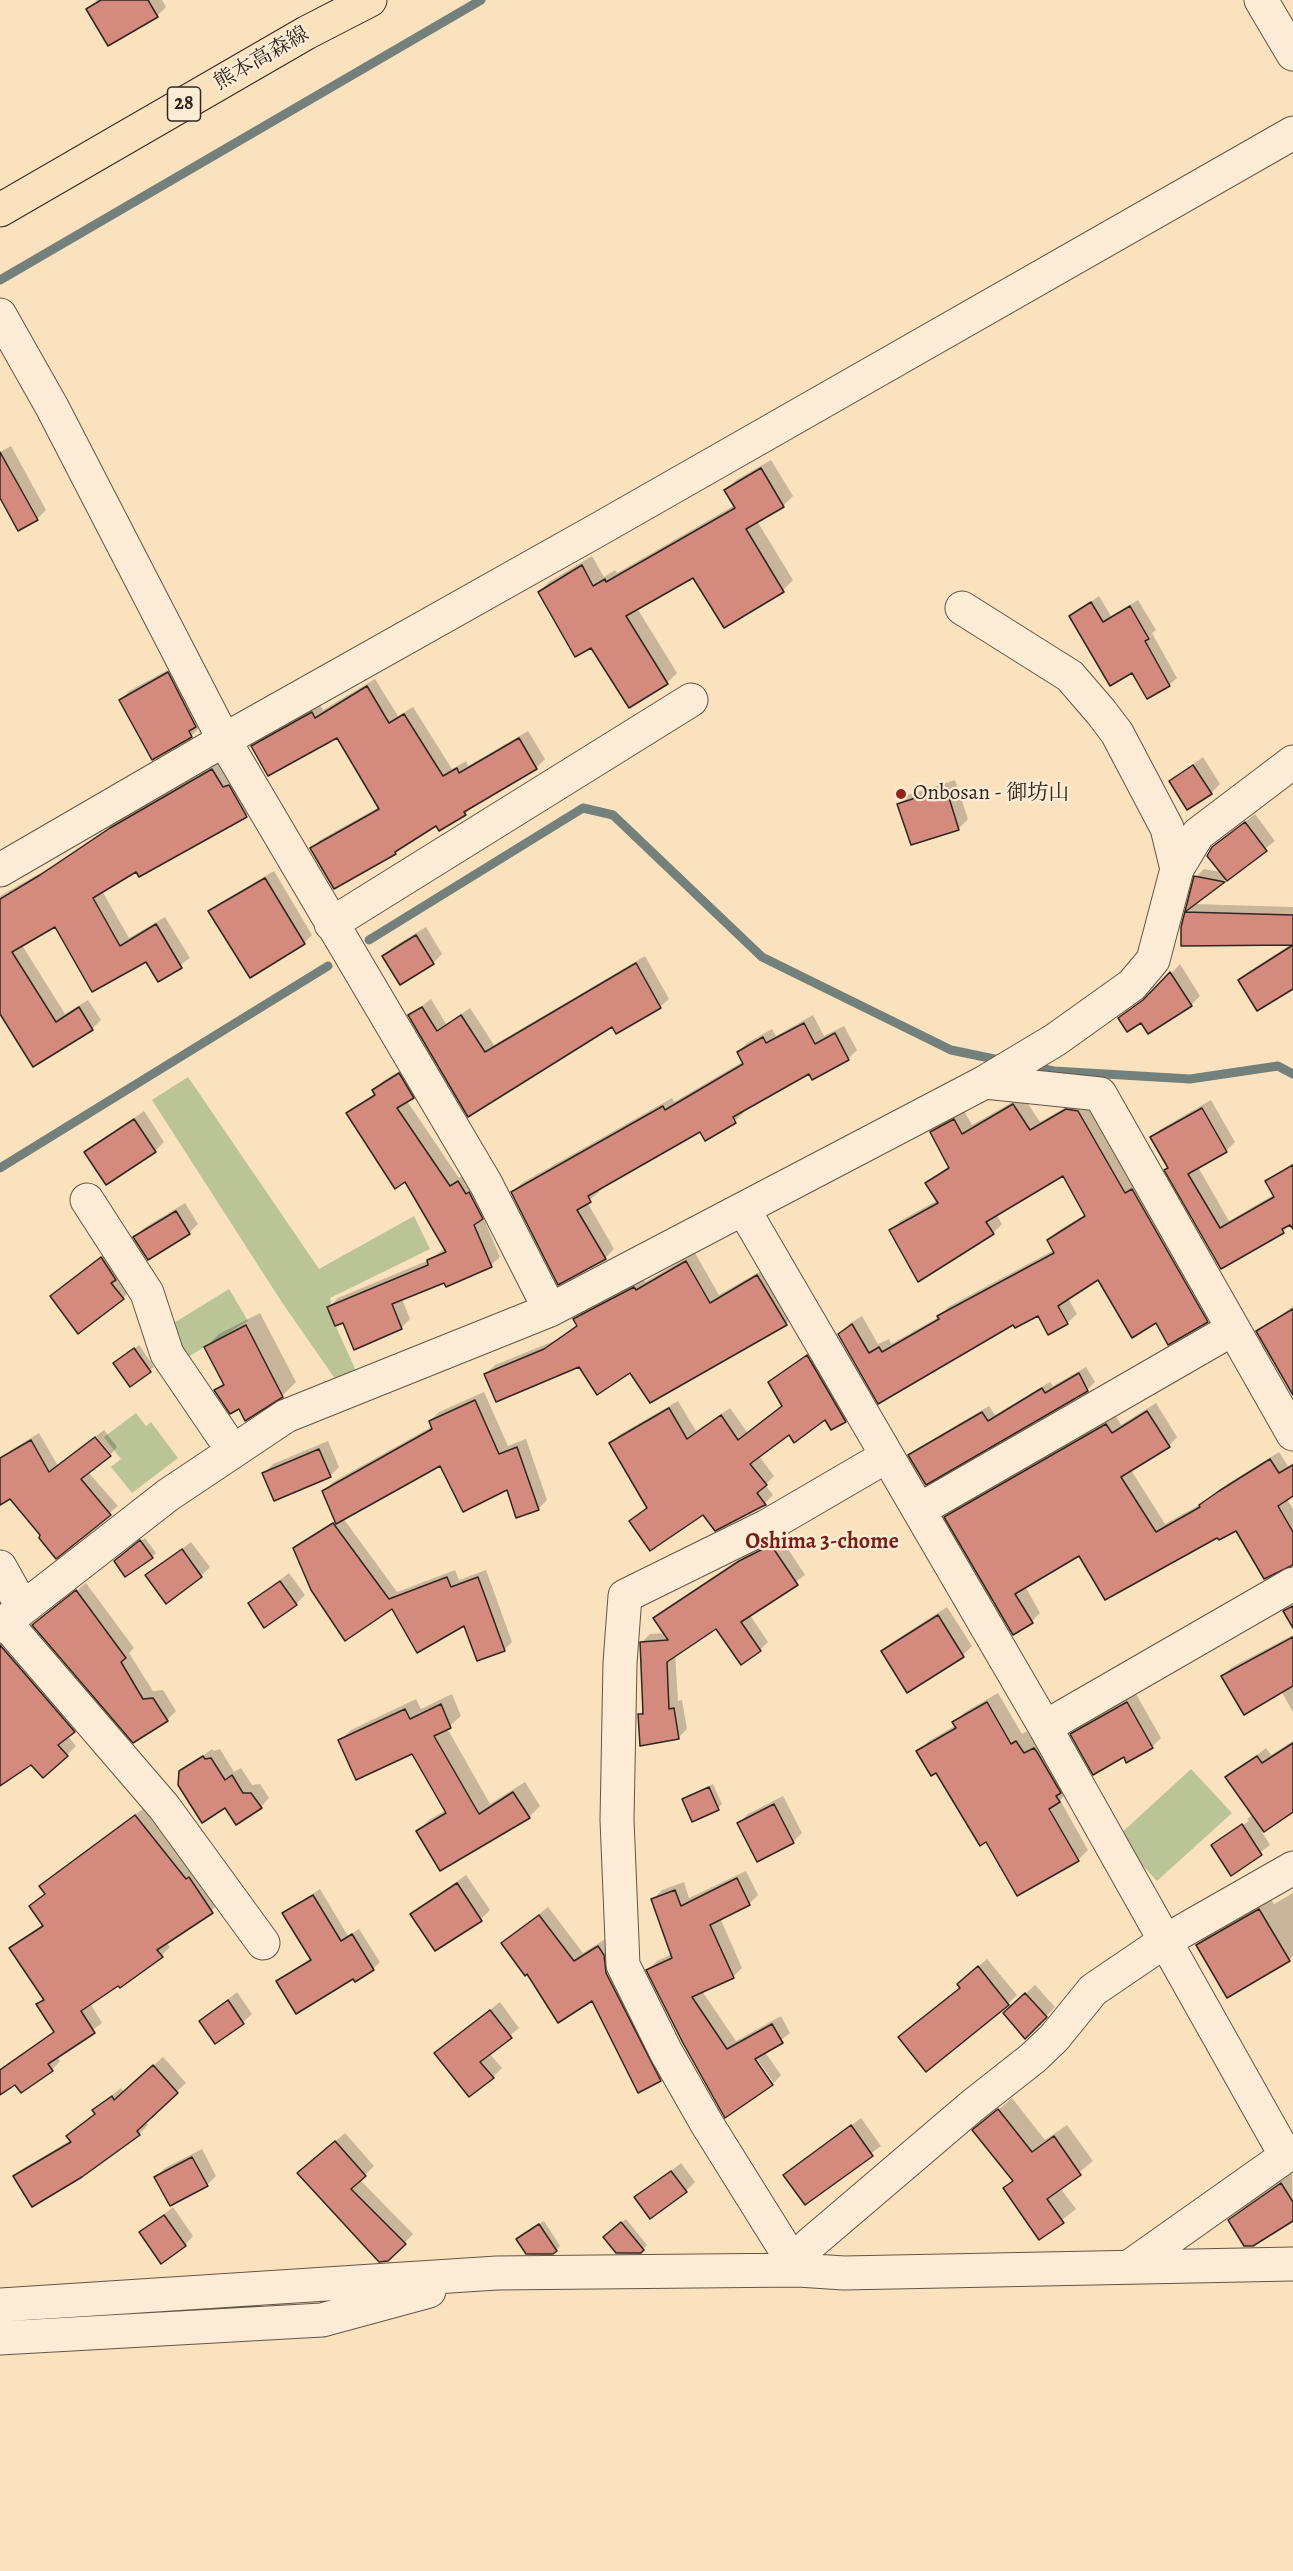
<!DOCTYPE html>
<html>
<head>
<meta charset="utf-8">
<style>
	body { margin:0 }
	canvas { display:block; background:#fbe2bf }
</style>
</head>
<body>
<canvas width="1293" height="2571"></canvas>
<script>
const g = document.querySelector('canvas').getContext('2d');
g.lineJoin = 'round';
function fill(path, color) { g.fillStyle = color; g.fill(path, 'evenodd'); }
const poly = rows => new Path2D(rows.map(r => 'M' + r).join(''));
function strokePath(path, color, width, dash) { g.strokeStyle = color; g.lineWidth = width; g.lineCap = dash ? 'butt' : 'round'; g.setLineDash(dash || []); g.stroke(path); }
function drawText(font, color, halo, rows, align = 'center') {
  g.font = font + ' Alegreya,"Noto Serif JP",serif'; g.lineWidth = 4.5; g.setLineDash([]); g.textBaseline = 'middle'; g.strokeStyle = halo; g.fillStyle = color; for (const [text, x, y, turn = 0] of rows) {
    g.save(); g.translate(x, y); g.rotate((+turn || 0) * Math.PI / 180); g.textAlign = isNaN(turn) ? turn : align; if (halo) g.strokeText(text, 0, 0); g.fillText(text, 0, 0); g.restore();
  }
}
fill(poly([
	[188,1077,319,1269,414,1216,430,1249,330,1298,337,1329,357,1373,338,1383,281,1301,152,1100],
	[229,1289,248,1321,188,1357,169,1326],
	[136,1413,146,1426,151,1422,178,1458,132,1493,111,1467,121,1459,104,1437],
	[1191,1769,1232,1813,1157,1881,1117,1837]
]), '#bac496');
fill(poly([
	[97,0,162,0,166,7,157,16,88,9],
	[11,446,46,510,37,519,0,495,0,452],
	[771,460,793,496,783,506,757,521,793,580,783,590,724,626,693,576,637,608,677,673,667,683,592,646,539,592,549,582,592,556,604,577,615,570,617,573,735,505,726,490,736,480],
	[1099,596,1111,616,1138,600,1156,630,1152,633,1177,678,1169,685,1133,670,1071,616],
	[177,665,200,727,191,736,121,700,129,691],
	[375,679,398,716,413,707,452,769,466,761,468,766,528,731,545,759,536,768,473,805,465,814,440,829,436,823,395,853,312,848,320,840,379,807,338,736,253,747,261,738,320,705,323,710],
	[1203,757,1220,784,1211,793,1171,781],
	[221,761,255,807,247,815,140,875,137,870,102,891,129,938,165,917,190,958,159,980,146,959,55,925,22,945,65,1014,88,1000,101,1020,92,1029,34,1065,0,1011,0,896,51,867,120,820],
	[955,780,968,819,959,828,912,843,899,804,908,795],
	[1255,814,1275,841,1193,904,1293,907,1293,987,1240,980,1248,972,1293,943,1183,927,1196,877,1204,869,1221,872,1213,848],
	[274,871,312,935,304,943,210,912,218,904],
	[426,927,442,954,433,963,401,983,384,956,393,947],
	[645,956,669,999,660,1007,617,1032,613,1025,469,1115,410,1015,431,999,446,1024,470,1008,494,1045],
	[1180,964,1200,996,1191,1005,1141,1021,1120,1018,1153,992],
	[813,1015,824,1036,844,1026,857,1050,848,1059,809,1072,743,1110,744,1112,735,1121,700,1130,598,1189,599,1192,587,1202,614,1249,605,1258,513,1192,522,1183,672,1098,674,1102,744,1061,738,1052,747,1043,772,1029,776,1036],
	[408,1066,422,1088,407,1101,459,1178,467,1173,491,1209,483,1217,500,1257,491,1265,447,1285,445,1282,402,1299,410,1319,401,1328,344,1321,329,1307,338,1298,429,1260,445,1248,406,1180,348,1113,375,1093,374,1090,383,1081],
	[1023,1096,1040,1122,1077,1101,1087,1102,1216,1312,1207,1321,1157,1321,1099,1278,1068,1298,1077,1314,1067,1323,1039,1314,1013,1323,879,1402,840,1334,849,1324,862,1316,878,1344,889,1339,891,1344,939,1317,948,1307,1054,1250,1048,1240,1058,1231,1086,1214,1063,1174,996,1214,1002,1224,993,1233,891,1231,900,1221,938,1200,927,1183,950,1165,932,1132,941,1123,964,1111,972,1125],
	[1211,1100,1235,1142,1226,1151,1198,1167,1229,1221,1275,1194,1267,1181,1293,1163,1293,1221,1283,1232,1222,1267,1152,1137,1161,1129],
	[144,1111,164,1142,155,1151,86,1153],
	[185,1203,198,1224,189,1233,135,1237,144,1228],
	[111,1249,132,1289,123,1298,52,1296],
	[695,1253,719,1295,766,1268,794,1315,786,1324,630,1371,579,1365,486,1374,495,1365,554,1341,578,1324,575,1319,584,1310,644,1279,645,1282],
	[1293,1306,1293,1392,1258,1332],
	[260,1313,296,1382,282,1396,245,1418,240,1407,216,1390,224,1382,206,1347,219,1334],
	[139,1345,154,1367,130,1385,119,1360],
	[816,1348,853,1412,845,1421,826,1417,789,1433,759,1456,774,1476,765,1485,773,1495,765,1503,631,1521,648,1507,611,1444,619,1435,678,1401,696,1431,730,1408,747,1432,783,1405,770,1382],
	[1086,1367,1095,1382,1088,1389,926,1482,910,1455,918,1448,989,1406,995,1415,1050,1382,1053,1386],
	[484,1392,508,1446,526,1439,547,1500,538,1509,507,1488,441,1464,343,1518,397,1592,455,1570,459,1580,486,1570,512,1642,504,1650,465,1624,392,1607,295,1549,336,1520,324,1491,333,1482,433,1426,430,1421,439,1412],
	[1156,1403,1177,1437,1169,1446,1131,1470,1165,1524,1203,1503,1229,1483,1279,1452,1288,1466,1293,1463,1293,1495,1287,1499,1293,1509,1293,1564,1236,1529,1218,1536,1080,1553,1025,1586,1040,1613,1032,1621,946,1517,955,1508,1116,1416,1121,1425],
	[104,1430,117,1447,111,1454,96,1436],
	[39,1433,58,1466,88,1472,118,1506,56,1557,42,1534,10,1497,0,1496,0,1457],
	[328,1441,339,1467,330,1476,264,1473,273,1464],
	[780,1537,805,1575,750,1615,768,1642,760,1650,717,1627,675,1654,678,1701,682,1700,687,1729,679,1737,639,1715,644,1710,642,1642,650,1634,665,1633,655,1619,749,1553],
	[145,1538,156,1553,152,1557,120,1557],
	[191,1542,210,1567,201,1576,147,1575],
	[289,1573,305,1595,296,1604,250,1603],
	[86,1583,134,1648,129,1653,153,1691,163,1690,176,1711,167,1720,34,1625],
	[947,1607,972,1646,963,1655,883,1651,891,1643],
	[0,1631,83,1722,68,1736,76,1746,67,1755,31,1763,0,1784],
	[1293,1635,1293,1712,1281,1691,1223,1676,1232,1667],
	[998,1693,1022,1734,1027,1731,1035,1744,1045,1738,1070,1790,1060,1800,1088,1850,1078,1860,987,1840,918,1751,929,1741,956,1725,954,1723,965,1712],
	[452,1694,461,1716,447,1728,490,1804,525,1782,540,1806,529,1817,418,1831,429,1820,446,1810,413,1752,340,1740,351,1730,416,1699,421,1709],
	[1136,1694,1161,1738,1152,1747,1124,1755,1072,1734,1081,1725],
	[1293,1741,1293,1810,1262,1832,1270,1845,1232,1874,1213,1845,1221,1837,1221,1840,1249,1821,1247,1819,1253,1815,1227,1778,1266,1748,1271,1755],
	[212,1749,214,1751,220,1749,234,1772,241,1768,252,1785,260,1784,269,1798,261,1807,226,1806,181,1772],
	[713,1784,722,1804,718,1808,683,1799],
	[783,1796,802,1833,793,1842,739,1823,748,1814],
	[144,1808,221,1903,166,1942,170,1947,162,1955,90,2003,102,2023,57,2056,60,2061,52,2070,15,2083,0,2093,0,2069,55,2031,38,2005,45,1998,11,1948,43,1924,31,1906,46,1893,41,1886],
	[746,1871,758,1895,749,1904,720,1918,742,1968,733,1977,702,1991,736,2041,781,2016,790,2033,765,2052,781,2075,774,2083,752,2052,726,2116,648,1970,657,1961,672,1954,653,1899,662,1890,684,1882,689,1898],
	[466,1875,490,1910,481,1919,435,1949,412,1914],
	[320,1889,348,1936,359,1929,380,1962,373,1969,354,1977,278,1981,311,1958,284,1913],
	[1293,1893,1293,1956,1289,1960,1198,1945,1209,1934,1271,1899,1274,1904],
	[548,1907,583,1953,607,1938,669,2071,660,2080,592,1999,528,1972,503,1943],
	[987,1959,1017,1995,1008,2004,961,1987,967,1976],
	[1035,1985,1055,2007,1026,2037,1014,2004],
	[237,1992,252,2014,243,2022,201,2021],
	[500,2002,519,2028,489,2053,502,2068,493,2077,436,2053],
	[163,2057,186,2083,145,2121,148,2125,139,2134,81,2176,15,2176,24,2168,71,2140,68,2136,96,2113,94,2110,103,2102,121,2088,124,2092],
	[1012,2098,1045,2140,1067,2125,1093,2161,1060,2188,1076,2209,1039,2238,1005,2188,1014,2179,974,2131],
	[861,2118,881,2146,805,2203,785,2175],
	[345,2133,374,2166,360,2180,413,2234,388,2260,308,2164],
	[202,2149,216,2176,207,2185,156,2177,165,2168],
	[681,2163,695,2182,686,2191,636,2198],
	[1292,2173,1293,2220,1230,2220,1241,2209],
	[173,2207,193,2236,185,2245,141,2233],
	[626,2219,647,2245,641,2251,609,2233],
	[544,2221,560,2246,556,2250,518,2239]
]), '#0003');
strokePath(poly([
	[0,280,481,0],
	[369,940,583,808,613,815,762,957,951,1050,1004,1061],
	[1029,1066,1054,1071,1190,1079,1278,1066,1293,1074],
	[0,1168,328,966]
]), '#74807c', 9);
const building = poly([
	[101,0,148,0,158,17,108,46,86,9,101,0],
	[0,452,38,520,18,531,0,498,0,452],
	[761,468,784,507,746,529,784,592,724,628,693,578,626,616,668,684,629,708,591,648,575,657,538,592,582,565,593,586,605,579,606,582,735,508,724,490,761,468],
	[1091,602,1103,622,1130,606,1149,639,1145,641,1170,686,1147,699,1132,673,1110,686,1069,616,1091,602],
	[168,672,196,727,189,731,192,737,152,760,119,700,168,672],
	[367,686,389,723,404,714,443,776,457,768,459,773,519,738,537,769,464,812,466,815,439,831,436,826,395,852,396,854,334,889,310,848,379,809,372,797,337,738,268,776,251,746,312,712,315,718,367,686],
	[1193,765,1212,794,1187,810,1169,781,1193,765],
	[212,769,223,787,229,785,247,817,139,877,136,872,93,898,120,946,156,924,182,968,158,982,146,962,92,992,55,927,12,952,56,1022,79,1007,93,1030,33,1067,0,1014,0,899,40,875,110,828,212,769],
	[946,788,959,830,911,845,897,804,946,788],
	[1245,822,1267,851,1227,881,1207,856,1212,847,1245,822],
	[1194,876,1225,882,1185,912,1293,915,1293,945,1181,946,1181,927,1194,876],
	[265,878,305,944,250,978,208,911,265,878],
	[416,935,434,964,400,985,382,956,416,935],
	[1293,945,1293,989,1257,1011,1238,980,1293,945],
	[636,963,661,1008,616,1034,612,1027,468,1117,408,1015,422,1007,437,1031,461,1015,485,1052,636,963],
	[1170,972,1192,1006,1148,1034,1141,1023,1127,1032,1118,1018,1143,1000,1170,972],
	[804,1023,815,1044,835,1033,849,1060,812,1080,809,1074,733,1117,736,1123,705,1141,700,1132,588,1196,591,1202,577,1210,606,1259,558,1285,511,1192,663,1106,665,1110,743,1064,737,1052,763,1037,766,1043,804,1023],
	[399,1073,414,1098,397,1108,450,1186,458,1181,466,1194,469,1192,483,1219,474,1225,492,1267,446,1287,444,1283,392,1304,402,1329,354,1350,343,1323,335,1326,327,1307,428,1265,427,1260,446,1252,405,1182,395,1189,346,1113,375,1095,372,1090,399,1073],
	[1013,1104,1030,1130,1066,1109,1078,1111,1125,1193,1132,1189,1208,1322,1168,1345,1156,1323,1132,1338,1098,1280,1058,1306,1068,1324,1048,1335,1038,1316,1015,1328,1013,1325,878,1404,838,1334,852,1324,869,1353,879,1347,882,1352,939,1319,937,1316,1054,1253,1047,1240,1085,1216,1063,1176,986,1222,994,1234,918,1282,889,1230,938,1203,925,1183,949,1168,930,1132,954,1119,962,1134,1013,1104],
	[1202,1108,1227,1152,1188,1174,1220,1228,1274,1197,1265,1181,1293,1165,1293,1229,1290,1225,1282,1229,1284,1233,1221,1269,1164,1170,1168,1168,1150,1137,1202,1108],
	[134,1119,156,1152,106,1185,84,1152,134,1119],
	[176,1211,190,1234,148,1260,133,1237,176,1211],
	[101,1257,116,1280,111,1283,124,1299,78,1334,50,1296,101,1257],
	[686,1261,710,1303,757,1275,787,1325,650,1403,630,1373,597,1395,579,1367,496,1402,484,1374,544,1349,577,1326,573,1319,634,1287,636,1290,686,1261],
	[1293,1309,1293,1395,1256,1331,1293,1309],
	[246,1325,283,1397,245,1421,239,1409,230,1414,214,1390,224,1385,204,1347,246,1325],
	[134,1348,151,1372,130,1387,113,1363,134,1348],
	[807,1355,846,1422,831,1430,825,1420,794,1443,789,1435,750,1464,767,1485,757,1493,766,1505,763,1506,715,1531,703,1515,650,1551,629,1521,647,1508,609,1443,669,1408,687,1439,721,1415,738,1440,782,1406,768,1382,807,1355],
	[1079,1373,1088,1391,926,1485,908,1455,982,1412,988,1421,1042,1388,1045,1393,1079,1373],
	[475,1400,499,1454,517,1447,539,1510,516,1518,507,1490,463,1512,440,1466,336,1524,322,1491,432,1429,429,1421,475,1400],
	[1147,1411,1170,1447,1121,1477,1156,1532,1200,1507,1199,1505,1219,1491,1270,1459,1279,1473,1293,1465,1293,1496,1278,1506,1293,1532,1293,1565,1264,1579,1236,1531,1219,1540,1217,1538,1105,1600,1079,1556,1015,1594,1033,1623,1013,1635,944,1517,1106,1424,1112,1433,1147,1411],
	[95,1437,111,1456,81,1479,111,1515,56,1559,39,1538,40,1535,10,1499,0,1505,0,1458,31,1440,49,1472,95,1437],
	[319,1449,331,1477,274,1501,262,1473,319,1449],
	[333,1523,389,1599,447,1577,451,1587,478,1577,505,1651,477,1661,464,1626,417,1653,392,1609,345,1641,311,1590,293,1548,333,1523],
	[140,1540,153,1558,125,1577,114,1561,140,1540],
	[771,1545,798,1585,741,1622,761,1651,741,1665,716,1629,667,1662,669,1709,674,1708,679,1739,640,1746,638,1714,643,1714,640,1642,668,1640,653,1618,739,1561,771,1545],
	[182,1549,202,1577,166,1604,145,1575,182,1549],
	[280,1581,297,1605,264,1628,248,1603,280,1581],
	[76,1590,126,1658,121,1662,143,1699,153,1698,168,1721,133,1743,32,1625,76,1590],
	[1293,1606,1293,1628,1283,1611,1293,1606],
	[938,1615,964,1657,907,1693,881,1651,938,1615],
	[1293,1637,1293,1686,1244,1715,1221,1676,1293,1637],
	[0,1645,75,1732,58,1745,68,1756,43,1778,31,1765,0,1786,0,1645],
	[987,1702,1011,1744,1016,1741,1024,1753,1034,1748,1037,1752,1061,1793,1056,1796,1060,1802,1049,1809,1079,1861,1017,1896,986,1842,980,1846,936,1773,931,1776,916,1751,956,1728,952,1722,987,1702],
	[1127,1702,1153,1748,1126,1763,1124,1757,1093,1775,1070,1734,1127,1702],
	[441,1704,451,1728,434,1736,479,1814,513,1792,530,1818,440,1871,416,1831,446,1813,412,1754,356,1780,338,1740,405,1709,410,1719,441,1704],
	[1293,1743,1293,1812,1264,1832,1225,1777,1257,1756,1262,1763,1293,1743],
	[203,1756,205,1759,211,1758,225,1780,232,1775,243,1793,251,1793,262,1808,236,1825,225,1808,202,1823,178,1785,179,1771,203,1756],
	[709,1787,719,1810,692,1822,682,1799,709,1787],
	[774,1804,794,1843,757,1862,737,1823,774,1804],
	[135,1815,186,1879,189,1877,213,1913,157,1950,163,1957,120,1988,118,1986,81,2011,95,2033,48,2064,53,2071,21,2093,15,2085,0,2095,0,2070,54,2032,36,2004,44,2000,9,1948,43,1926,29,1906,45,1894,39,1886,135,1815],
	[1242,1824,1262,1855,1231,1876,1211,1845,1242,1824],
	[737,1878,750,1905,710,1925,734,1978,692,1997,727,2049,772,2024,783,2043,755,2059,773,2085,725,2118,683,2043,646,1970,672,1958,651,1899,675,1890,681,1906,737,1878],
	[457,1883,482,1921,435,1951,410,1914,457,1883],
	[313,1895,341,1941,352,1934,374,1970,355,1982,353,1979,296,2014,276,1981,311,1960,282,1913,313,1895],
	[1259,1909,1290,1961,1227,1998,1196,1945,1259,1909],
	[539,1915,574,1961,598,1946,604,1955,606,1973,661,2081,638,2093,592,2001,558,2023,527,1974,525,1976,501,1943,539,1915],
	[978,1966,1009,2005,926,2072,898,2037,960,1988,957,1984,978,1966],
	[1025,1993,1047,2017,1025,2039,1003,2013,1025,1993],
	[228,2000,244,2024,215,2044,199,2021,228,2000],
	[490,2010,512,2038,480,2062,494,2078,469,2097,434,2053,490,2010],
	[153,2065,178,2093,137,2131,140,2135,82,2177,32,2207,13,2176,71,2142,66,2136,95,2114,92,2110,112,2096,114,2100,153,2065],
	[998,2109,1032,2152,1054,2136,1081,2175,1047,2199,1064,2223,1039,2240,1003,2188,1013,2181,972,2130,998,2109],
	[851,2125,873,2156,805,2205,783,2175,851,2125],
	[335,2141,366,2176,351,2189,406,2244,388,2261,379,2262,297,2173,335,2141],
	[192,2157,208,2186,170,2206,154,2177,192,2157],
	[671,2171,687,2192,650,2219,634,2197,671,2171],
	[1281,2183,1293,2202,1293,2221,1253,2246,1244,2246,1228,2220,1281,2183],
	[164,2215,186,2246,161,2264,139,2232,164,2215],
	[621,2222,644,2250,641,2253,616,2253,603,2237,621,2222],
	[539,2224,557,2251,553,2254,526,2254,516,2239,539,2224]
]);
fill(building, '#d48a7d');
strokePath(building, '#30261e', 1.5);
const minor = poly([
	[1261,0,1293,54],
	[0,315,52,407,224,740,486,1184,550,1310],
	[962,608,1070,676,1101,712,1117,733,1167,828,1177,869],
	[0,870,224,740,601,528,1293,133],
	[331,924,691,700],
	[985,1082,1100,1094,1293,1434],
	[87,1200,147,1293,167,1354,233,1451],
	[744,1210,1045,1727,1286,2156],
	[919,1510,1233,1329],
	[0,1567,23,1608],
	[5,1622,164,1807,263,1943],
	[0,1626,168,1495,286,1416,550,1310,985,1082,1055,1040,1132,985,1153,960,1177,869,1198,834,1293,762],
	[1045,1727,1293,1584],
	[1129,2267,1293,2151],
	[798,2270,707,2124,666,2052,623,1965,617,1820,620,1663,625,1596,767,1526,887,1456],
	[798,2270,809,2245,972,2106,1033,2058,1054,2038,1093,1990,1165,1941,1293,1868],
	[0,2305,497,2273,798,2270,844,2273,1293,2264],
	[0,2338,322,2320,429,2291]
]);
const major = poly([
	[0,210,306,33,370,0]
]);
strokePath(minor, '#635546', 35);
strokePath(major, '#30261e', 35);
strokePath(minor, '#fcecd5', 33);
strokePath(major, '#fbe2bf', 33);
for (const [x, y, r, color] of [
	[901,794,6,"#8f2418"]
]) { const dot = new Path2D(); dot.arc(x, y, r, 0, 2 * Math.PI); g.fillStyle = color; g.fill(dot); strokePath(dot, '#fcecd5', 2); }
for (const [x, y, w] of [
	[184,104,33]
]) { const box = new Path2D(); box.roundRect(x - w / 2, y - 17, w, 34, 4.5); g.fillStyle = '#fcecd5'; g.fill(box); strokePath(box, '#30261e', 1.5); }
drawText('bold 20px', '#30261e', null, [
	["28",184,104]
]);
drawText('21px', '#30261e', '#fcecd5', [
	["熊本高森線",262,59,-30]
]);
drawText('21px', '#30261e', '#fcecd5', [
	["Onbosan - 御坊山",913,794]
], 'left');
drawText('bold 22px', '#7a1f14', '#fcecd5', [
	["Oshima 3-chome",822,1543]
]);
</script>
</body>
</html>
